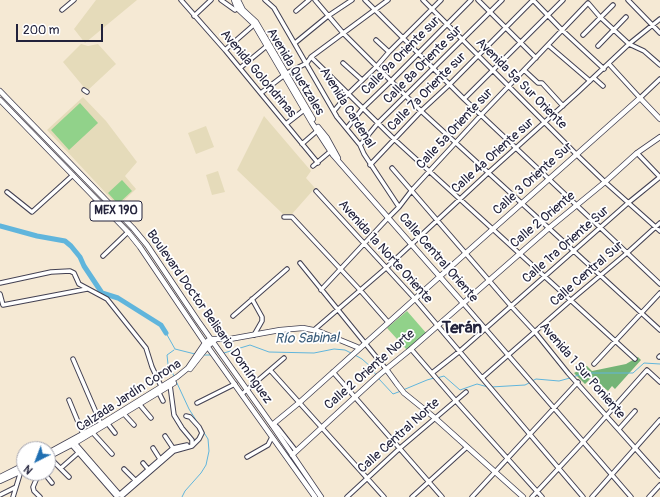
<!DOCTYPE html>
<html>
<head>
<meta charset="utf-8">
<style>
	body { margin:0 }
	#map { position:relative; width:660px; height:497px; overflow:hidden; background:#f5e9d4; font-family:Pangolin,sans-serif }
	canvas { display:block }
	.north { position:absolute; left:16px; top:441px; width:40px; height:40px; box-sizing:border-box; background:#fff; border:1px solid #a7a7b1; border-radius:50%; rotate:222deg; font-size:11px; font-weight:700; line-height:16px; text-align:center; color:#22223b }
	.north::after { content:''; display:block; margin:auto; width:14px; height:18px; background:#1f6fb2; clip-path:polygon(50% 0,100% 100%,50% 72%,0 100%) }
	.scale { position:absolute; left:16px; top:24px; width:87px; height:18px; box-sizing:border-box; border:2px solid #22223b; border-top:0; padding-left:5px; font-size:12px; line-height:14px; white-space:nowrap; color:#22223b; -webkit-text-stroke:3px #fff; paint-order:stroke }
</style>
</head>
<body>
<div id="map">
<canvas width="660" height="497"></canvas>
<div class="north">N</div>
<div class="scale">200 m</div>
</div>
<script>
const g = document.querySelector('canvas').getContext('2d');
g.lineJoin = 'round';
function fill(path, color) { g.fillStyle = color; g.fill(path, 'evenodd'); }
const poly = rows => new Path2D(rows.map(r => 'M' + r).join(''));
function strokePath(path, color, width, dash) { g.strokeStyle = color; g.lineWidth = width; g.lineCap = dash ? 'butt' : 'round'; g.setLineDash(dash || []); g.stroke(path); }
function drawText(font, color, halo, rows, align = 'center') {
  g.font = font + ' Pangolin,sans-serif'; g.lineWidth = 3.5; g.setLineDash([]); g.textBaseline = 'middle'; g.strokeStyle = halo; g.fillStyle = color; for (const [text, x, y, turn = 0] of rows) {
    g.save(); g.translate(x, y); g.rotate((+turn || 0) * Math.PI / 180); g.textAlign = isNaN(turn) ? turn : align; if (halo) g.strokeText(text, 0, 0); g.fillText(text, 0, 0); g.restore();
  }
}
fill(poly([
	[96,0,137,0,85,43,74,29],
	[81,44,88,46,98,44,116,64,87,91,63,62],
	[83,97,106,121,137,162,125,176,136,189,118,206,47,130],
	[264,116,311,171,306,178,315,188,292,214,283,214,237,170],
	[206,126,214,147,196,154,188,133],
	[218,171,225,192,212,195,206,175]
]), '#e5dbba');
fill(poly([
	[80,103,98,123,69,150,51,130],
	[122,180,132,191,118,204,108,193],
	[407,311,427,334,407,350,387,328]
]), '#91d28a');
fill(poly([
	[638,357,641,360,615,389,612,386,608,391,592,377,585,384,574,373,587,366,592,371,626,364]
]), '#74b476');
strokePath(poly([
	[166,333,175,349,195,354],
	[224,353,250,345,269,352,314,353,334,349,345,350,351,353],
	[202,355,211,355],
	[355,355,362,359,371,367,376,375],
	[174,376,168,364,167,355,174,350],
	[573,377,584,373,633,373,644,363,660,364],
	[437,378,444,376,460,390,477,384,488,387],
	[379,379,393,394,401,391],
	[176,381,189,409,208,439,209,451,206,465,201,473,185,491,182,497],
	[532,381,536,379,559,381,570,378],
	[491,387,525,385,529,383],
	[403,390,427,380,434,378]
]), '#60b5dc', 1);
strokePath(poly([
	[0,226,37,236,65,241,71,246,80,257,84,266,102,293,118,298,161,325,166,333]
]), '#60b5dc', 5);
const minor = poly([
	[181,0,225,50,318,163],
	[221,0,235,10,238,7],
	[265,0,274,8,337,117,360,145,364,154,399,207],
	[315,0,343,33,421,111,660,330],
	[365,0,464,99,660,284],
	[423,0,577,155,605,182,660,231],
	[478,0,536,58],
	[628,0,660,33],
	[62,10,74,0],
	[296,11,309,0],
	[194,16,211,0],
	[583,35,613,5],
	[376,40,389,52],
	[295,43,328,16,352,0],
	[548,45,590,81],
	[598,46,626,17],
	[225,50,256,23],
	[311,57,394,139,635,359],
	[343,63,362,80],
	[609,64,640,98,660,79],
	[240,68,268,45],
	[524,70,538,83,542,83,563,106],
	[594,78,603,86],
	[84,90,87,92],
	[261,93,287,73,307,63,311,57,388,0],
	[464,99,563,0],
	[334,111,348,94,376,67,389,52,441,0],
	[286,124,304,110],
	[347,128,363,108,391,81,471,0],
	[302,144,318,130],
	[360,145,378,123,502,0],
	[370,165,421,111,449,85,533,0,562,30,604,69],
	[313,166,332,150],
	[392,168,511,306,535,332,568,373,660,476],
	[316,191,415,299,583,497],
	[7,192,32,212,73,175],
	[284,217,292,217,360,290,388,322],
	[103,256,128,232],
	[300,263,386,369],
	[0,283,51,272,70,271,74,273,79,284,107,299,146,348,152,367,161,386],
	[321,290,388,218,399,207,412,190,481,115,588,3,600,17,629,44,644,51,660,65],
	[0,294,3,305,87,289],
	[252,299,262,317,262,321,254,335],
	[463,303,631,497],
	[233,316,287,269],
	[314,330,386,268,488,173,577,93,629,44,660,19],
	[411,349,455,400,542,497],
	[659,357,660,356],
	[73,359,101,424],
	[594,364,660,293],
	[270,370,384,497],
	[333,372,442,497],
	[432,373,460,351,628,203,660,177,637,153],
	[482,378,571,300,627,253,660,223],
	[170,385,174,415,182,428,192,440,192,446],
	[159,393,163,401],
	[242,394,284,358],
	[69,400,83,434],
	[197,403,235,384],
	[140,405,151,418],
	[124,414,134,425],
	[108,424,115,433],
	[272,425,275,425,278,428,296,451],
	[619,429,635,411],
	[93,433,112,454],
	[165,436,173,448],
	[74,442,120,495],
	[70,443,117,497],
	[153,448,160,459],
	[247,457,268,445,272,437],
	[50,458,69,477],
	[143,463,148,469],
	[61,468,78,453],
	[124,469,135,480],
	[39,473,33,487,34,491,40,497],
	[44,473,52,483],
	[120,494,173,448,187,445],
	[0,495,16,487],
	[122,496,174,451,192,446,199,439,202,433,199,427,190,417,186,416],
	[13,497,21,471],
	[347,497,400,448,466,392],
	[412,497,467,447],
	[472,497,578,382],
	[532,497,583,442,647,370,660,382],
	[592,497,660,420],
	[649,497,660,485]
]);
const major = poly([
	[234,0,237,8,254,24,312,123,333,155,463,303],
	[238,0,243,10,256,22,313,119],
	[0,91,133,228,147,245,198,321,272,425,321,497],
	[0,100,128,232,140,247,205,343,315,497],
	[318,127,327,138,338,158],
	[190,369,208,346,215,340],
	[386,369,397,384,404,393,435,418,523,497],
	[272,425,300,402,466,253,640,98,660,119],
	[48,453,101,424,177,377,188,368,205,343,210,339,230,339,280,330,303,328,318,331,357,347],
	[292,455,379,375,411,349,549,228,605,182,637,153,660,137],
	[48,457,75,443,174,383],
	[0,477,24,465],
	[0,481,24,470]
]);
strokePath(minor, '#424052', 5.5);
strokePath(major, '#424052', 6);
strokePath(minor, '#fff', 3.5);
strokePath(major, '#fff', 4.5);
for (const [x, y, w] of [
	[116,211,52]
]) { const box = new Path2D(); box.roundRect(x - w / 2, y - 10, w, 20, 3); g.fillStyle = '#fff'; g.fill(box); strokePath(box, '#22223b', 1); }
drawText('bold 12px', '#22223b', null, [
	["MEX 190",116,211]
]);
drawText('13px', '#22223b', '#fff', [
	["Calle 9a Oriente sur",401,56,-45],
	["Calle 8a Oriente sur",423,65,-45],
	["Avenida Quetzales",295,72,59],
	["Avenida Golondrinas",258,74,50],
	["Avenida 5a Sur Oriente",521,84,45],
	["Calle 7a Oriente sur",427,92,-45],
	["Avenida Cardenal",347,108,58],
	["Calle 5a Oriente sur",455,129,-47],
	["Calle 4a Oriente sur",493,156,-42],
	["Calle 3 Oriente Sur",533,179,-42],
	["Calle 2 Oriente",543,220,-40],
	["Calle 1ra Oriente Sur",566,245,-41],
	["Avenida 1a Norte Oriente",385,252,48],
	["Calle Central Oriente",438,258,49],
	["Calle Central Sur",587,274,-41],
	["Boulevard Doctor Belisario Domínguez",209,317,55],
	["Calle 2 Oriente Norte",370,370,-41],
	["Avenida 1 Sur Poniente",582,371,49],
	["Calzada Jardín Corona",129,396,-33],
	["Calle Central Norte",399,436,-42]
]);
drawText('italic 14px', '#3b5d7b', '#fff', [
	["Río Sabinal",307,339,-1]
]);
drawText('bold 17px', '#22223b', '#fff', [
	["Terán",462,329]
]);
</script>
</body>
</html>
